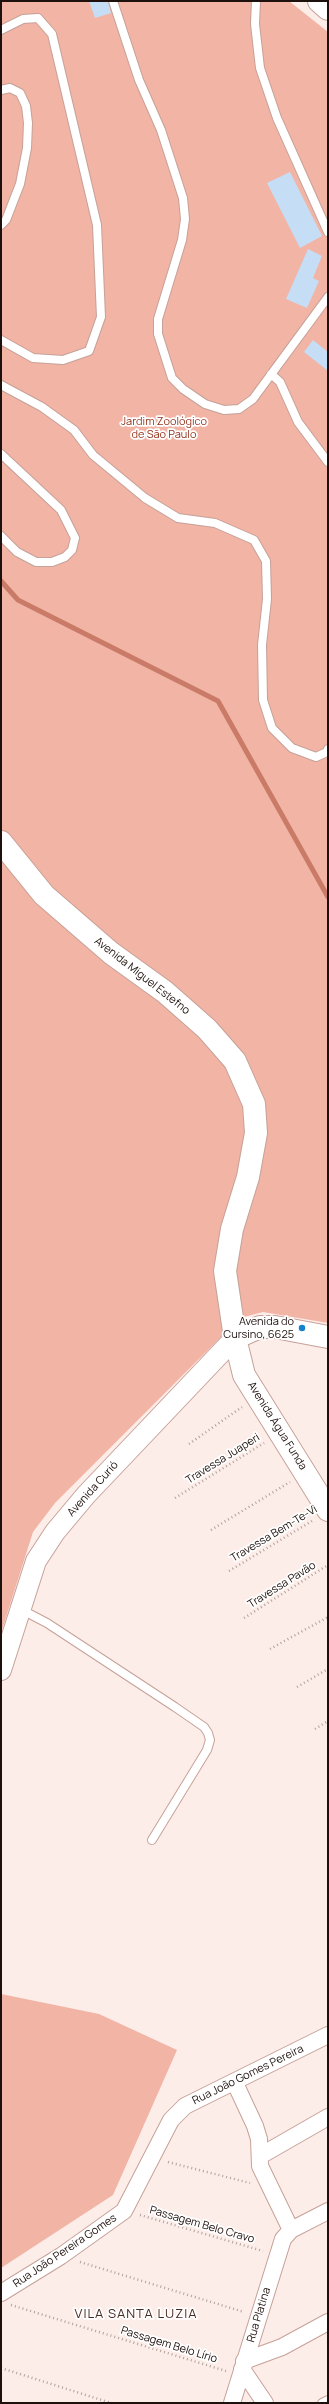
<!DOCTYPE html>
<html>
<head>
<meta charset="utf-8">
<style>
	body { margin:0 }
	#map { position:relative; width:329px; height:2404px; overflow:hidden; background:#fdede9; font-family:Manrope,sans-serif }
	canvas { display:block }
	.frame { position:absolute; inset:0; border:2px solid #1d100d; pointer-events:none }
</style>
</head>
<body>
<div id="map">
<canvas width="329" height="2404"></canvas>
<div class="frame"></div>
</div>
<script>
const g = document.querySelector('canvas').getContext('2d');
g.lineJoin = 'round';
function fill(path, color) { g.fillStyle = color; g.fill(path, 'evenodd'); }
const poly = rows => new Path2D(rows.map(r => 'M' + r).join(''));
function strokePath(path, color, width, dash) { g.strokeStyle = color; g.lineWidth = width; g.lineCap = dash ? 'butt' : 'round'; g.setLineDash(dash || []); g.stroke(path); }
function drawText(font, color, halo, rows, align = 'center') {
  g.font = font + ' Manrope,sans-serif'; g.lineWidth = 3.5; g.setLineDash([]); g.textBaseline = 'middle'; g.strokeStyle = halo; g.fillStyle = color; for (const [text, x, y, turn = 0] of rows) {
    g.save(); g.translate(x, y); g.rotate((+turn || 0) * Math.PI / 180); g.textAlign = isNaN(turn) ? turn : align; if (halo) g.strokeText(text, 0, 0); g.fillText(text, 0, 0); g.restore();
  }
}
fill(poly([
	[1,1,289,1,328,32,328,1323,263,1312,240,1318,55,1503,33,1532,1,1633],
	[1,1994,99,2014,177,2050,113,2195,1,2268]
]), '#f1b4a5');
strokePath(poly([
	[1,581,18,600,218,701,328,897]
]), '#c97b68', 5);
fill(poly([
	[89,1,108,1,111,13,95,18],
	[290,172,322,236,300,248,267,183],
	[308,249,322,256,313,278,319,281,307,308,286,299],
	[313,340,328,352,328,371,304,352]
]), '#c5def5');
const service = poly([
	[113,1,139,80,161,130,183,198,185,219,182,240,158,319,158,334,172,378,183,389,205,404,224,410,239,409,253,399,328,297],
	[256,1,255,24,260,68,277,118,328,232],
	[1,30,23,19,38,18,52,34,97,225,101,317,89,351,63,360,33,358,1,340],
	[1,90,10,88,20,93,26,106,28,123,27,148,20,184,6,220,1,225],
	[271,374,280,382,298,422,328,462],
	[1,385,42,407,74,430,93,455,145,498,178,518,215,523,254,540,266,561,267,599,262,645,263,700,272,728,292,748,316,757,327,752,328,749],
	[1,454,61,510,75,538,72,550,65,557,52,562,36,562,17,552,1,536],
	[22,1610,47,1623,175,1707,204,1727,208,1733,210,1740,207,1750,152,1840],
	[322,2403,328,2400]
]);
const minor = poly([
	[235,2083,255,2126,259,2139,260,2166,291,2230],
	[260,2156,328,2117],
	[1,2293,61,2256,124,2211,171,2120,185,2106,328,2035],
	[244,2361,282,2347,328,2322],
	[242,2369,265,2403],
	[232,2403,283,2239,291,2230,328,2211]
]);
const tertiary = poly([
	[1,1670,36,1561,55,1532,86,1495,235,1338]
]);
const secondary = poly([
	[319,1,328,9],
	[1,842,44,895,111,953,165,992,207,1029,235,1061,254,1104,256,1133,248,1177,232,1229,225,1271,235,1338,244,1375,328,1510],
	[235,1338,260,1327,275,1327,328,1337]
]);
strokePath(service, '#c6a198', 10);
strokePath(minor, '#c6a198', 18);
strokePath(tertiary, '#c6a198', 22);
strokePath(secondary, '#c6a198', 24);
strokePath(poly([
	[189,1444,242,1407],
	[175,1498,264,1443],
	[211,1530,290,1482],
	[229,1571,312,1521],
	[244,1618,328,1565],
	[270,1649,328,1617],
	[297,1687,328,1669],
	[315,1729,328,1721],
	[168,2162,250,2183],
	[140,2215,263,2251],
	[80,2262,244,2312],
	[11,2305,226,2371],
	[1,2368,111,2403]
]), '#b1a29f', 2.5, [1, 3]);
strokePath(service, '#fff', 8);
strokePath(minor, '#fff', 16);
strokePath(tertiary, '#fff', 20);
strokePath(secondary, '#fff', 22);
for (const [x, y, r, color] of [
	[302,1328,4,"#1682cc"]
]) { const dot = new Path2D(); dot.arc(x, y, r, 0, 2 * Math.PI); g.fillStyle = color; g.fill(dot); strokePath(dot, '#fff', 1.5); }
drawText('11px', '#92341e', '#fff', [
	["Jardim Zoológico",164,422],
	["de São Paulo",164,435]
]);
drawText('11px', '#1d100d', '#fff', [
	["Avenida Miguel Estefno",142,976,38],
	["Avenida Água Funda",277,1426,58],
	["Travessa Juaperi",223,1459,-32],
	["Avenida Curió",93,1489,-48],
	["Travessa Bem-Te-Vi",274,1534,-31],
	["Travessa Pavão",282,1585,-32],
	["Rua João Gomes Pereira",248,2075,-26],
	["Passagem Belo Cravo",202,2225,16],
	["Rua João Pereira Gomes",65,2251,-34],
	["Rua Platina",259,2315,-73],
	["Passagem Belo Lírio",169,2345,17]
]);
drawText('11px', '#1d100d', '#fff', [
	["Avenida do",294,1322],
	["Cursino, 6625",294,1335]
], 'right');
g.letterSpacing = '1px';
drawText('13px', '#472a22', '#fff', [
	["VILA SANTA LUZIA",136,2314]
]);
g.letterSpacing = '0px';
</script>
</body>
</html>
